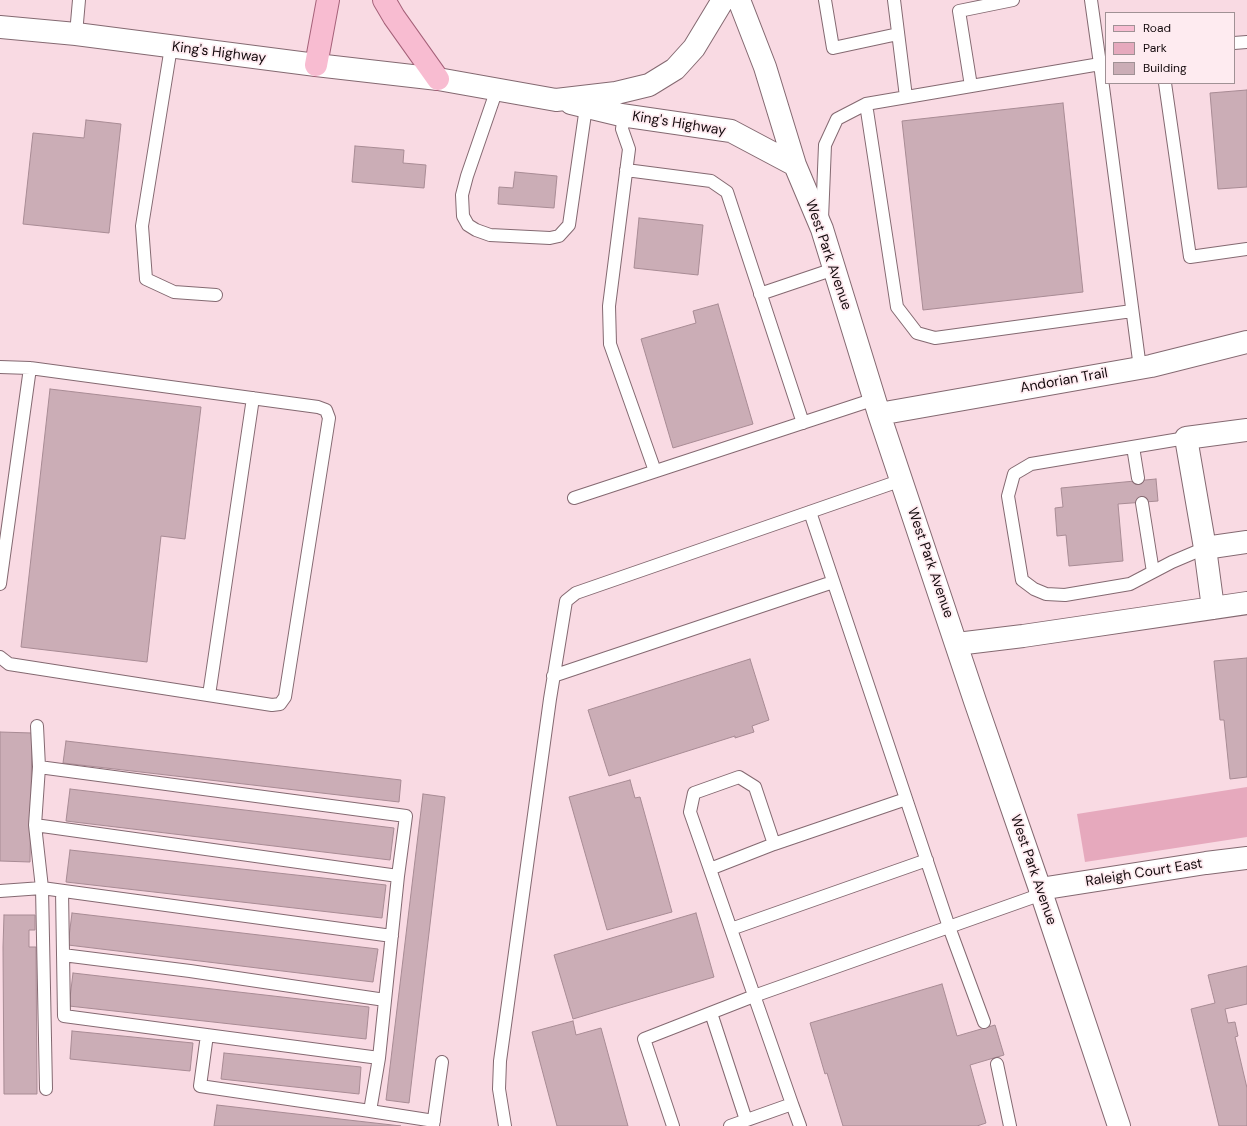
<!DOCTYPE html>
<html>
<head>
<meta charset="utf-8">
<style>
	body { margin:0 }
	#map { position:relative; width:1247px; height:1126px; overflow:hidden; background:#f9dae3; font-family:"DM Sans",sans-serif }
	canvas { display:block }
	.legend { position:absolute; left:1105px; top:12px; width:130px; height:72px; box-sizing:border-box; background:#feebf0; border:1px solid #a09195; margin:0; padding:5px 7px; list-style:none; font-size:12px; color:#13090c }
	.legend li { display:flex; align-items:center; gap:8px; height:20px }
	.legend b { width:20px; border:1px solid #a09195 }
</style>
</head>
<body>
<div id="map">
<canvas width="1247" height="1126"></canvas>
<ul class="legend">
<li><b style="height:5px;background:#f8bcd1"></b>Road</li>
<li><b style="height:11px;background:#e6a9bd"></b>Park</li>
<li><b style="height:11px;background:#cbadb6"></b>Building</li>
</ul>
</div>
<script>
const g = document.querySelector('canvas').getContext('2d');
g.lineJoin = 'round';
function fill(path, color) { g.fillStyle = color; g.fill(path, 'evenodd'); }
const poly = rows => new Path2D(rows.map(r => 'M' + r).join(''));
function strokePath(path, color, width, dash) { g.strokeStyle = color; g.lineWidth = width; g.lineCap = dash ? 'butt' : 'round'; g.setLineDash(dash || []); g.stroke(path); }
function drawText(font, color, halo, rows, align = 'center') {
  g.font = font + ' "DM Sans",sans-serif'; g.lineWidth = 3.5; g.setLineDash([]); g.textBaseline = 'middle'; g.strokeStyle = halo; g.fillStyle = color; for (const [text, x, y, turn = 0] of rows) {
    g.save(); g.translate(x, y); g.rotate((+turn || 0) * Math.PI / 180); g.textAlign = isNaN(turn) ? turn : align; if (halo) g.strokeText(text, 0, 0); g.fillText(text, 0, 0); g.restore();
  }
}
fill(poly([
	[1247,787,1247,837,1085,862,1077,814]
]), '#e6a9bd');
const building = poly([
	[1247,90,1247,187,1218,189,1210,93,1247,90],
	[1063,103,1083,292,923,310,902,121,1063,103],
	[86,120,121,124,109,233,23,224,33,133,84,138,86,120],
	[355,146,404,150,403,163,426,165,424,188,352,182,355,146],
	[515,172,557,176,554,208,498,204,499,187,513,188,515,172],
	[639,218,703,225,698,275,634,268,639,218],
	[718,304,753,424,673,448,641,339,696,323,693,311,718,304],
	[50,389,201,407,185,539,161,536,147,662,21,647,50,389],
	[1156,479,1158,501,1118,504,1123,561,1069,566,1066,535,1057,536,1055,508,1063,507,1061,488,1156,479],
	[1247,658,1247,777,1230,779,1224,720,1220,720,1214,661,1247,658],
	[750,659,769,720,752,726,754,732,735,738,735,736,609,776,588,710,750,659],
	[0,732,32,733,30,862,0,861,0,732],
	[66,741,401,780,399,802,63,763,66,741],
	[630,780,635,798,640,797,672,912,607,930,569,797,630,780],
	[70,789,394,828,390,860,66,821,70,789],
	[423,794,445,797,409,1103,386,1100,423,794],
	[70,850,386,885,382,918,66,882,70,850],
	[72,913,378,949,373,982,68,945,72,913],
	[696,913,714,977,573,1019,554,955,696,913],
	[4,915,35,915,35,930,29,930,29,947,36,947,37,1094,4,1094,3,947,4,915],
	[1247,966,1247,1004,1225,1009,1228,1023,1235,1022,1238,1036,1235,1037,1247,1088,1247,1126,1219,1126,1191,1009,1215,1003,1208,975,1247,966],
	[73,973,369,1007,366,1039,69,1006,73,973],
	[942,984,957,1036,995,1025,1004,1055,970,1065,986,1123,977,1126,843,1126,827,1073,825,1074,810,1023,942,984],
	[573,1021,576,1035,601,1028,628,1126,557,1126,532,1032,573,1021],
	[72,1031,193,1043,190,1071,70,1059,72,1031],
	[224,1053,361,1067,359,1094,221,1079,224,1053],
	[217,1105,401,1126,214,1126,217,1105]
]);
fill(building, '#cbadb6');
strokePath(building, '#a88b94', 1);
const lane = poly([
	[825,0,833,48,898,34],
	[894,0,906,97],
	[1091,0,1100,64],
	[76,34,79,0],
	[1234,43,1247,42],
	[171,47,142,226,146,279,174,292,216,295],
	[1165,83,1190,257,1247,249],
	[971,86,959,11,1013,0],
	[497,89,467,176,462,195,463,216,468,225,476,230,490,235,550,238,559,236,569,225,586,107],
	[866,104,897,307,917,333,935,338,1132,311],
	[624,115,622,129,629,149,609,306,610,344,655,471],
	[626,170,711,181,727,192,803,423],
	[822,219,825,145,837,119,866,104,1100,64,1140,368],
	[760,294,834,269],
	[0,367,30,368,318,407,326,410,329,418,285,697,280,704,272,705,9,664,0,657],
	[1186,438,1031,464,1014,474,1008,496,1022,580,1034,589,1046,594,1065,595,1130,584,1172,562,1205,548],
	[1133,447,1138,478],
	[574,498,875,399],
	[1142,503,1153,572],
	[810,512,949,927,984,1022],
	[0,584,30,368],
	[553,676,833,582],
	[209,695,253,398],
	[39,767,406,816,398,876,379,1058,370,1111,200,1086,207,1035],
	[35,825,398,876],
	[710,869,774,844],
	[0,891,42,888,35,825,39,767,37,726],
	[62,891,64,1016,379,1058],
	[731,929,927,860],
	[63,955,190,971,385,1000],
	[711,1013,746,1120],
	[997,1064,1010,1126],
	[46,1089,42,888,392,936],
	[792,1104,690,812,694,793,739,777,755,787,774,844,906,799],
	[370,1111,434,1121],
	[433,1126,442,1062],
	[505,1126,499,1089,500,1061,550,699,566,601,576,593,902,480],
	[673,1126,644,1039,754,996,1042,894],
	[730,1126,792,1104,800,1126]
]);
const street = poly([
	[1205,548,1186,438,1247,430],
	[1213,608,1205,548,1247,542],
	[957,644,1023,636,1247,603],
	[1040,889,1206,863,1247,858]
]);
const secondary = poly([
	[739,0,765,67,795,165,822,229,879,414,975,701,1040,889,1119,1126],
	[0,27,76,34,316,65,438,79,556,100,616,93,649,85,675,69,694,48,723,0],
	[571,103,621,115,731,131,795,165],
	[879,414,1151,366,1247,342]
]);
const primary = poly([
	[384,0,394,17,438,79],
	[316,65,328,0]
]);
strokePath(lane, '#846971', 14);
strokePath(street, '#846971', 24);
strokePath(secondary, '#846971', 24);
strokePath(primary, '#a56179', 24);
strokePath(lane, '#fff', 12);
strokePath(street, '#fff', 22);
strokePath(secondary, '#fff', 22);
strokePath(primary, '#f8bcd1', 22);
drawText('14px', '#13090c', '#feebf0', [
	["King's Highway",219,53,7],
	["King's Highway",679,124,9],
	["West Park Avenue",828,255,71],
	["Andorian Trail",1064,381,-10],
	["West Park Avenue",930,563,71],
	["West Park Avenue",1033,870,71],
	["Raleigh Court East",1144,873,-9]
]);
</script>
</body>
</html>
